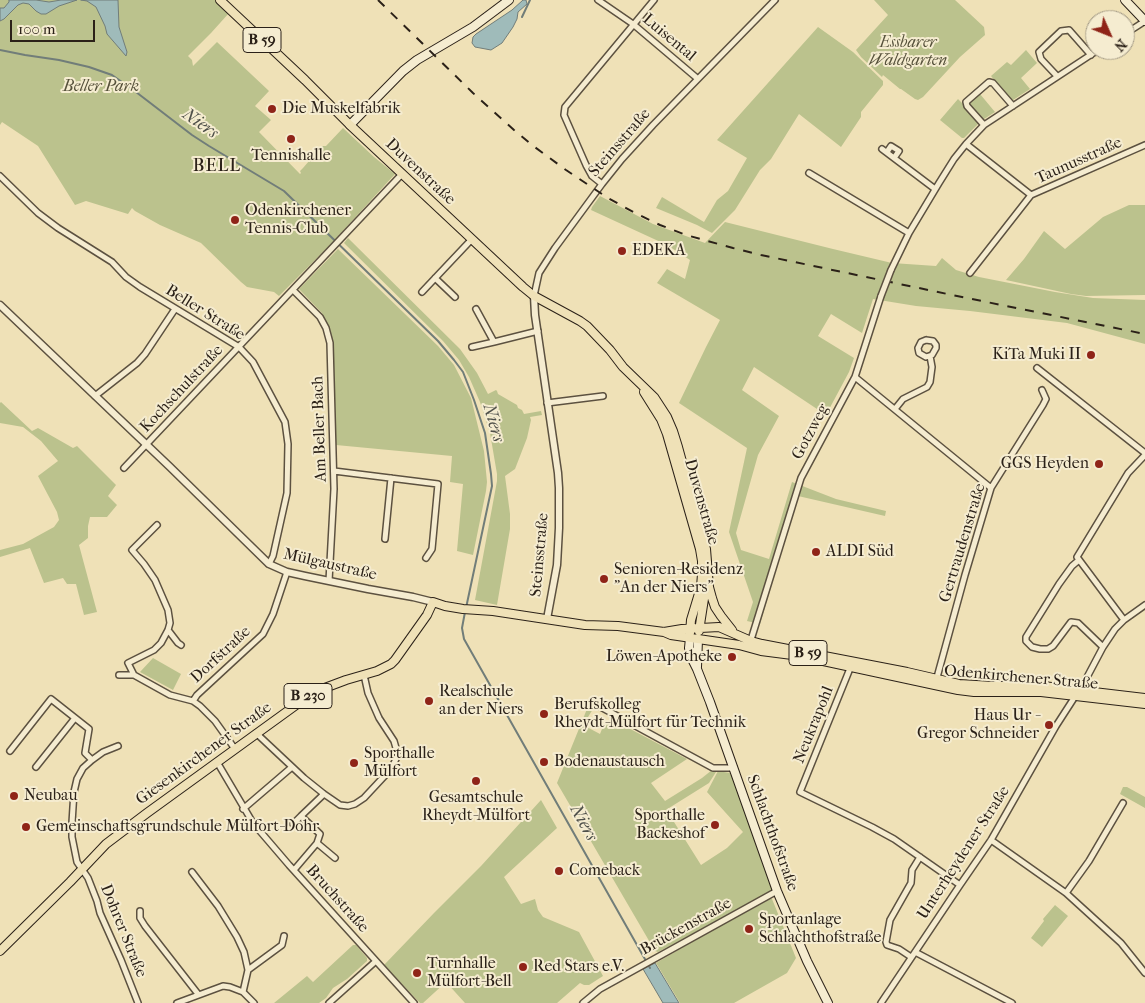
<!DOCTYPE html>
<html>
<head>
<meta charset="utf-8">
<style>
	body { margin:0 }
	#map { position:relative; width:1145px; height:1003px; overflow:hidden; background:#efe1b7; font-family:"IM FELL French Canon",serif }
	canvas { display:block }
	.north { position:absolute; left:1085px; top:10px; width:50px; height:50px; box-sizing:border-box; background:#f5ecd0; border:1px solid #a49b86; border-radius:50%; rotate:134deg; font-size:14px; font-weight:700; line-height:20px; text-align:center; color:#2b2118 }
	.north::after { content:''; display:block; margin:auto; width:18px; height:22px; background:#8f2418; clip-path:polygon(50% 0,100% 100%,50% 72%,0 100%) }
	.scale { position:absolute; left:10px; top:20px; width:85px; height:22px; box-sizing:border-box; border:2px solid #2b2118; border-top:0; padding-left:6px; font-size:15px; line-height:18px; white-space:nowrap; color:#2b2118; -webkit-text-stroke:4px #f5ecd0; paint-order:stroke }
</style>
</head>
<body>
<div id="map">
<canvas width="1145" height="1003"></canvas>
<div class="north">N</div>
<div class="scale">100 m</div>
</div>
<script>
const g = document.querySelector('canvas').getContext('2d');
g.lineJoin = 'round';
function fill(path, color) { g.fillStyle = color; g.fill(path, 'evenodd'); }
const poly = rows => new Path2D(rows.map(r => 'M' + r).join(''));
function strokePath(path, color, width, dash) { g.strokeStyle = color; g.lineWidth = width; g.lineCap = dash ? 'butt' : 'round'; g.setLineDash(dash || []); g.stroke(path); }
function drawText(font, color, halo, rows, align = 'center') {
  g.font = font + ' "IM FELL French Canon",serif'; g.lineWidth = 4; g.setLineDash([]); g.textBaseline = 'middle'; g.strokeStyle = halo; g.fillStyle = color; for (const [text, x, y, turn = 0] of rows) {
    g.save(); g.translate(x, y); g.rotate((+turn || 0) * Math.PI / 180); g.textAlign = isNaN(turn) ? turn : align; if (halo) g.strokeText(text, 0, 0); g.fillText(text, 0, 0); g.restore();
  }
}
fill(poly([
	[0,0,216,0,229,13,211,33,188,56,192,60,193,66,217,42,269,91,255,106,271,120,259,132,300,174,301,173,300,171,303,168,322,146,326,146,343,128,374,157,395,174,330,245,279,296,274,292,247,287,241,282,201,243,160,225,135,211,132,208,128,214,86,201,75,205,38,146,2,122,0,125],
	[874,0,955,0,984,27,985,35,960,57,923,97,918,100,915,99,901,89,900,89,883,75,882,77,861,57,856,50,888,15],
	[818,27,853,52,883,81,883,85,861,112,861,117,841,147,799,114,771,159,760,170,735,210,712,233,697,225,656,208,662,197,704,222,717,200,728,191,747,158,717,140],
	[1026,50,1037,63,1021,78,1030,89,1013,100,1010,99,991,76,1007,62,1011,65],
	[980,94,995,112,984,119,981,119,970,105,970,102],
	[958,99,963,104,978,121,978,124,964,138,962,138,940,120],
	[600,196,653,224,705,243,725,222,833,249,892,263,936,266,942,258,956,270,979,277,1055,292,1093,298,1145,300,1145,344,1067,323,970,311,916,306,873,299,862,333,831,314,818,336,854,358,849,372,826,415,754,367,742,390,779,416,758,455,736,533,741,550,769,559,792,482,836,499,886,511,885,516,798,496,760,624,747,621,753,602,729,532,747,448,679,403,706,347,720,320,657,283,667,269,685,279,690,260,667,245,591,210,592,207],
	[1129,205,1145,205,1145,295,1086,296,1071,294,1006,280,1024,259,1044,231,1065,249,1103,217],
	[348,238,460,349,477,373,488,394,496,390,497,391,498,394,517,405,518,408,522,410,524,414,541,411,542,415,530,417,531,420,527,438,515,469,505,476,510,514,510,529,497,605,475,600,497,481,497,474,490,433,480,402,469,377,459,360,443,341,344,243],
	[338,249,438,346,454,365,471,398,484,451,487,482,486,491,473,555,457,551,463,484,450,482,452,456,336,445,333,349,329,328,322,313,299,289],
	[1,402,32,431,38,428,73,448,77,446,116,485,108,496,117,505,107,517,90,517,88,526,88,538,79,545,97,612,84,615,76,584,67,584,63,578,44,583,30,548,0,557,0,550,23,544,54,527,59,520,57,512,38,476,58,461,41,441,23,427,0,423,0,403],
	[153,658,181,674,173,690,140,672],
	[589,704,593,709,583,725,600,734,604,724,608,722,619,723,687,759,651,783,665,801,702,778,712,770,716,772,709,783,661,813,664,818,669,814,701,865,727,848,743,832,707,792,718,771,730,773,777,889,658,952,655,951,557,783],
	[1123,787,1127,787,1145,797,1145,808,1120,794],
	[541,800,557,828,504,877,521,904,535,899,538,910,543,917,579,932,603,976,589,985,584,985,580,983,557,1003,465,1003,446,982,423,1003,420,1003,384,965,434,913,481,866],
	[768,898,772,899,796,958,787,973,734,1003,680,1003,656,963],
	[1055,905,1068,916,1042,947,1031,938,1044,921,1043,919],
	[353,945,356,945,367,958,367,961,347,979,333,988,326,998,319,1003,274,1003,307,976,313,982]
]), '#bbc28d');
const water = poly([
	[9,0,36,0,49,2,61,0,77,0,59,6,46,14,41,14,36,11,29,4,23,3,18,5,4,19,0,21,0,8,4,8,9,2,9,0],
	[81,0,118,0,119,27,127,52,126,56,107,34,105,26,96,7,87,1,81,0],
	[523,0,526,0,527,4,518,12,517,19,513,27,502,43,491,50,475,47,472,43,473,37,476,34,512,10,523,0],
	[655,963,679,1003,663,1003,643,969,655,963]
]);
fill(water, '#9fbbba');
strokePath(water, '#717d79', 1);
strokePath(poly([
	[522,17,530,0],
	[0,50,25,55,59,60,89,67,112,75,136,92,192,135,209,146,284,191,438,341,454,360,463,372,474,400,485,433,491,474,492,486,466,608],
	[465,612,462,628,464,639,650,968]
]), '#717d79', 2);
const minor = poly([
	[598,0,633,24,698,79],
	[1125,34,1145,21],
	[1057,76,1041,59,1039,52,1061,31,1069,30,1091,55],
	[984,125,967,106,966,102,989,82,993,83,1013,106],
	[966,144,1031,195],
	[882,149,935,189],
	[887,152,891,146,899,151,894,158],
	[809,173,909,233],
	[0,176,38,213,58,228,112,262,126,277,140,287,239,347,253,362,285,422,288,444,287,493,273,556,269,564],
	[602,184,592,176,586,165,564,115,565,107,654,0],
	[891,270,909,233,939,183,954,159,966,144,984,125,1098,50],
	[970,273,1031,195,1145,145],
	[435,278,455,297],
	[293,290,320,317,326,328,330,343,334,489,329,581],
	[422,292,472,239],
	[534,296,539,273,555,248,602,184,622,159,653,125,775,0],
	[476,309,494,342,538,331],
	[926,340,933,341,936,345,936,348,932,355,926,357,919,353,918,348,921,342,926,340],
	[472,347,494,342],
	[1037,368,1145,453],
	[855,377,991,488],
	[95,396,137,363,145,354,175,309],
	[547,403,603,396],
	[895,409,903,399,927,387,930,382,932,367,930,356],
	[124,468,402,174],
	[334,471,438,484,432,549,426,558],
	[385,539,391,478],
	[1079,560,1072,566,1059,584,1026,637,1026,641,1032,647,1040,649,1048,649,1053,646,1071,622,1078,623,1103,647],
	[1124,620,1077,557,1128,473,1145,455],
	[168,630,178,643,181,645],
	[750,643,801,478,855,377,881,296],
	[851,666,800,792,872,827,894,839,960,885],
	[119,675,134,675],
	[134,675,128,663,154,650,161,643,168,630,170,623,168,610,155,580,144,564,132,550,157,525],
	[134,675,170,695,193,701,200,706,215,721,235,749],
	[936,681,965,575,991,488,1043,405,1046,399,1042,390],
	[193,701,197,695,263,634,273,614,287,572],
	[597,705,713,768,734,768],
	[256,733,304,778,324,794,340,805,348,806,355,804,364,798,391,769,398,755,394,741,379,718,368,693,364,675],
	[118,746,103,752,92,760,83,768,77,779,74,792,73,807,72,823,72,837,77,862,88,878,97,901,100,913,121,960,138,1003],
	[10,751,51,699,89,729,85,753,92,760],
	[217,762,253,823,289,865,414,1003],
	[36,767,75,718],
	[243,809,292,767],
	[293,824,301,816],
	[991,840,1066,893,1121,943,1145,973],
	[317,843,335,858],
	[294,870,317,843,320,834,301,816,324,794],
	[192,872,218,906,237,937,244,952,248,970,243,992],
	[1066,893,1089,861,1123,803],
	[140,911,140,918,145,926,198,994],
	[915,952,1012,1003],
	[911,957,899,949,887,945,886,942,890,920,911,883,912,870,920,857],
	[248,970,282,945,284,936],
	[177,1003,223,986,230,987,243,992,254,1003],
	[329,1003,376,961],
	[583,1003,600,989,777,891],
	[881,1003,960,885,991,840,1056,726,1085,681,1103,647,1115,629,1124,620,1145,605]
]);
const tertiary = poly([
	[534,296,535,315,558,473,559,488,559,528,557,565,547,619],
	[0,305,170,467,269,564,287,572,305,576,368,589,413,597,433,602]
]);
const secondary = poly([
	[1125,0,1145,21],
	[350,125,403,71,417,60,473,27,509,0],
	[690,638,689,648,692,659,697,669,710,702,777,891,807,961,828,1003],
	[697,667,698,639]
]);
const primary = poly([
	[220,0,305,80,350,125,523,287,534,296,580,321,587,326,610,350,623,367,654,397,667,417,673,431,678,447,706,549,709,587,712,598,715,607,721,616,732,630],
	[644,392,661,419,667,434,700,549,702,561,702,574,701,587,691,620,690,633],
	[699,631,706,586],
	[664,632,671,635,739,645,761,651,800,656,958,690,974,692,1041,692,1145,704],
	[0,951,70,882,106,844,147,813,314,692,346,680,377,671,391,664,395,660,427,615,433,602,445,606,463,609,493,611,585,625,618,626,664,632,682,629,719,627,751,641,762,644,907,672,959,684,993,686,1043,686,1145,698]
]);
strokePath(minor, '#5c5140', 8);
strokePath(tertiary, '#5c5140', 9);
strokePath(secondary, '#2b2118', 10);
strokePath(primary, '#2b2118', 10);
strokePath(minor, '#f5ecd0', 5);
strokePath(tertiary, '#f5ecd0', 6);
strokePath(secondary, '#f5ecd0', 8);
strokePath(primary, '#efe1b7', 8);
strokePath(poly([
	[378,0,473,93,514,130,532,145,566,170,608,198,635,213,660,225,686,235,733,248,761,255,957,296,1145,334]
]), '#2b2118', 2, [9, 9]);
const minorBridge = poly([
	[881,296,891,270]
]);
strokePath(minorBridge, '#5c5140', 8, []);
strokePath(minorBridge, '#f5ecd0', 5);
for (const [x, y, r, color] of [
	[272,109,5,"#8f2418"],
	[291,139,5,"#8f2418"],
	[235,220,5,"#8f2418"],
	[622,251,5,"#8f2418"],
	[1091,355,5,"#8f2418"],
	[1099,464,5,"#8f2418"],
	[816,552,5,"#8f2418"],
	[604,579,5,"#8f2418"],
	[732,657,5,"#8f2418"],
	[429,701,5,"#8f2418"],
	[544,714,5,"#8f2418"],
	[1049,725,5,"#8f2418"],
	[544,762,5,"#8f2418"],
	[354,763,5,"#8f2418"],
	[476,781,5,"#8f2418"],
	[14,796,5,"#8f2418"],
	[715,825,5,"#8f2418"],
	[26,827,5,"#8f2418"],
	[559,871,5,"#8f2418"],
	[749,929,5,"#8f2418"],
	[523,967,5,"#8f2418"],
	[417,973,5,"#8f2418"]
]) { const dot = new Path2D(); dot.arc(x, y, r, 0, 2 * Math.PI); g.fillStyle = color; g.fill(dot); strokePath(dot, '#f5ecd0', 2); }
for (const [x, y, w] of [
	[262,40,38],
	[808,653,38],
	[308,696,48]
]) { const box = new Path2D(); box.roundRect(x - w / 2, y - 12.5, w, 25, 4); g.fillStyle = '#f5ecd0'; g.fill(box); strokePath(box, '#2b2118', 1); }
drawText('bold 15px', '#2b2118', null, [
	["B 59",262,40],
	["B 59",808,653],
	["B 230",308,696]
]);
drawText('16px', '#2b2118', '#f5ecd0', [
	["Luisental",669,38,40],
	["Steinsstraße",620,143,-49],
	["Taunusstraße",1079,161,-24],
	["Duvenstraße",420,172,43],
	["Beller Straße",205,313,32],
	["Kochschulstraße",182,389,-47],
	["Am Beller Bach",320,429,-92],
	["Gotzweg",811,432,-62],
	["Duvenstraße",701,502,74],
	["Gertraudenstraße",963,543,-73],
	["Steinsstraße",540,555,-85],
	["Mülgaustraße",330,565,13],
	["Dorfstraße",221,655,-43],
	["Odenkirchener Straße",1021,678,5],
	["Neukrapohl",814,725,-68],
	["Giesenkirchener Straße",204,754,-36],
	["Schlachthofstraße",772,833,70],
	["Unterheydener Straße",964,853,-57],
	["Bruchstraße",337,899,48],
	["Brückenstraße",686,927,-29],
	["Dohrer Straße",123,931,68]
]);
drawText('italic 16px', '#56513b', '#f5ecd0', [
	["Essbarer",908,43],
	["Waldgarten",908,61],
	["Beller Park",101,87]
]);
drawText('16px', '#2b2118', '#f5ecd0', [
	["Die Muskelfabrik",282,109],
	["Tennishalle",291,156,"center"],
	["Odenkirchener",245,211],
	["Tennis-Club",245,229],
	["EDEKA",632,251],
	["KiTa Muki II",1081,355,"right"],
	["GGS Heyden",1089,464,"right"],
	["ALDI Süd",826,552],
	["Senioren-Residenz",614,570],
	["\"An der Niers\"",614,588],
	["Löwen-Apotheke",722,657,"right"],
	["Realschule",439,692],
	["an der Niers",439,710],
	["Berufskolleg",554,705],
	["Rheydt-Mülfort für Technik",554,723],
	["Haus Ur -",1039,716,"right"],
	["Gregor Schneider",1039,734,"right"],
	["Sporthalle",364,754],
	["Mülfort",364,772],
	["Bodenaustausch",554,762],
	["Neubau",24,796],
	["Gesamtschule",476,798,"center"],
	["Rheydt-Mülfort",476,816,"center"],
	["Sporthalle",705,816,"right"],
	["Backeshof",705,834,"right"],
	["Gemeinschaftsgrundschule Mülfort-Dohr",36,827],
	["Comeback",569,871],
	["Sportanlage",759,920],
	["Schlachthofstraße",759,938],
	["Turnhalle",427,964],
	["Mülfort-Bell",427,982],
	["Red Stars e.V.",533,967]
], 'left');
drawText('italic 18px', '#4e4f49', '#f5ecd0', [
	["Niers",200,124,35],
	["Niers",493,423,74],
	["Niers",583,823,61]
]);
g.letterSpacing = '1px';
drawText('18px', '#2b2118', '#f5ecd0', [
	["BELL",217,167]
]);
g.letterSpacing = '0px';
</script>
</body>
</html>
